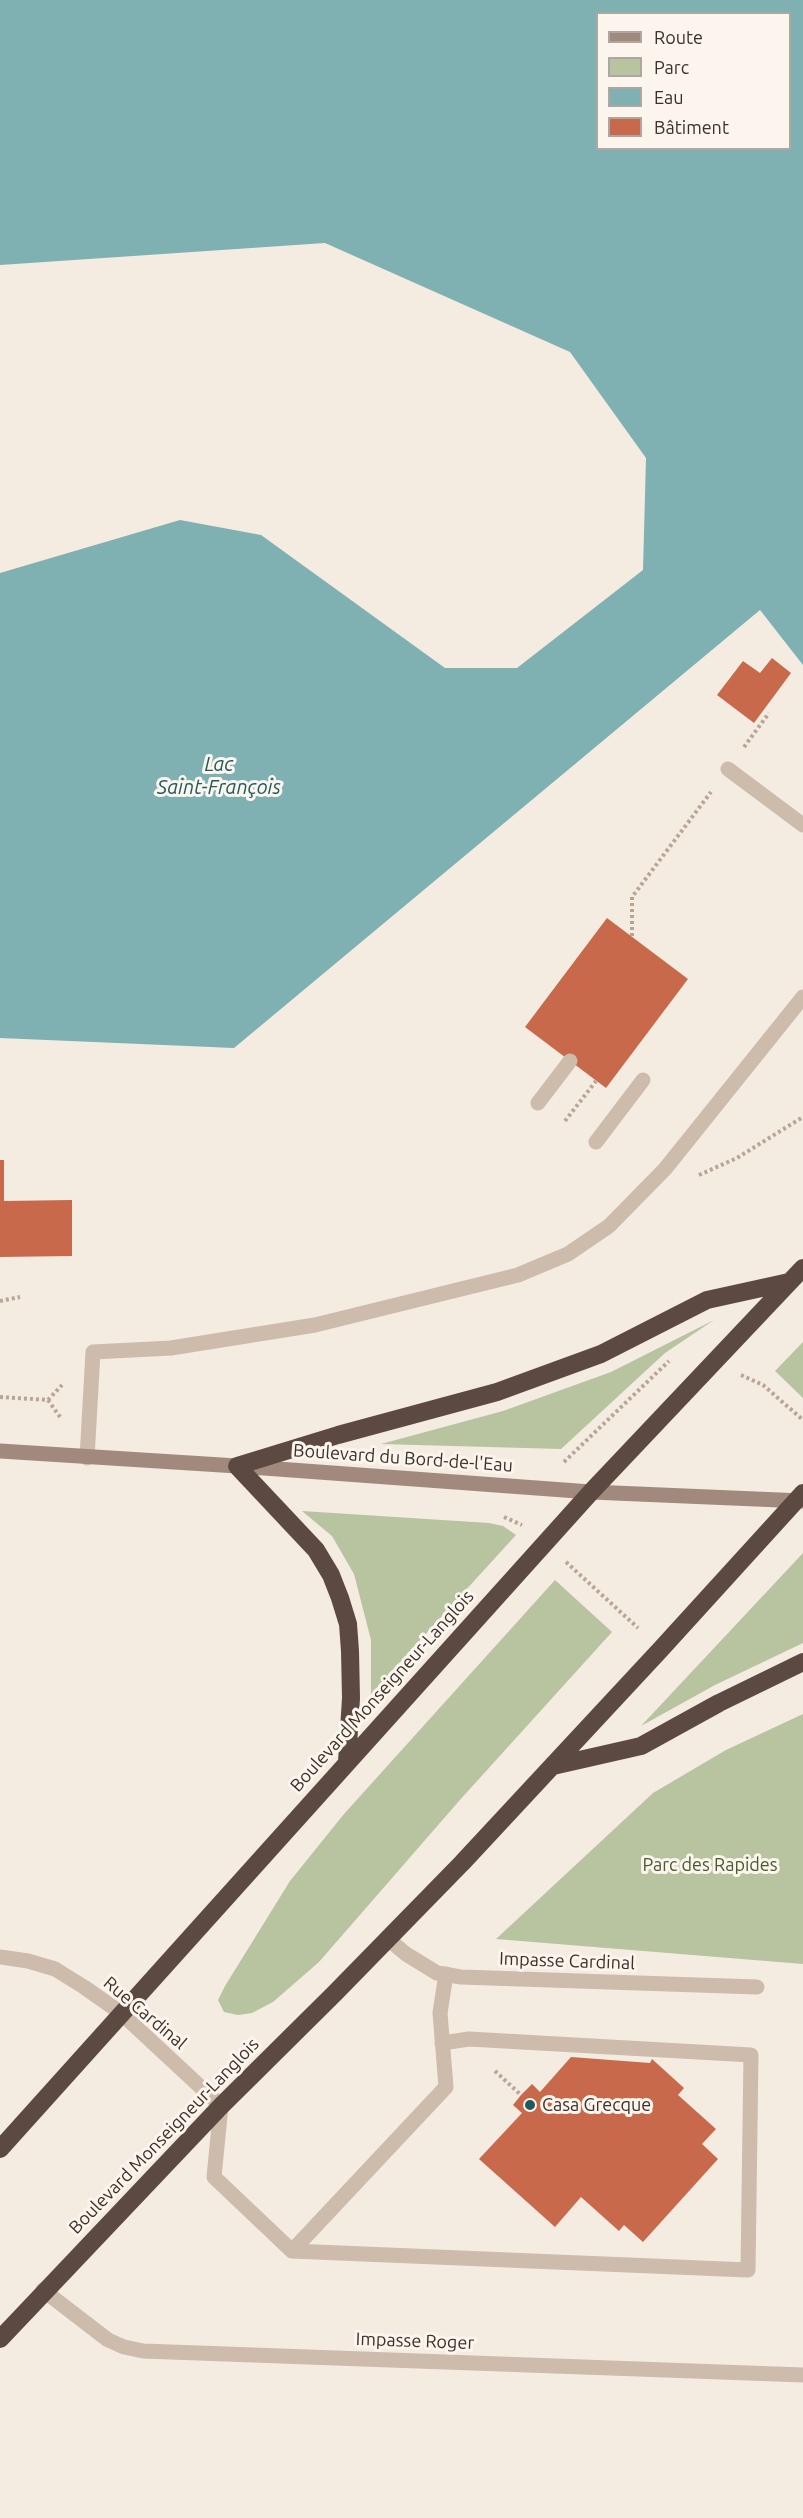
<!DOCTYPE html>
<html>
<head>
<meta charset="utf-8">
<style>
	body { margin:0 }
	#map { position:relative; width:803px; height:2518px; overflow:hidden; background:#f4ebe1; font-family:Ubuntu,sans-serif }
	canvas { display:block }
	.legend { position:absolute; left:596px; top:12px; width:195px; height:138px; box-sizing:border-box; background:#fbf5ee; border:2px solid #aea6a0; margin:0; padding:8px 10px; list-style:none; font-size:18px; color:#3b302b }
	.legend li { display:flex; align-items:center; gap:12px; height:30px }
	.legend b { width:30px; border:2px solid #aea6a0 }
</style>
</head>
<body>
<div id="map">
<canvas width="803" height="2518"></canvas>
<ul class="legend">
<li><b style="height:8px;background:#a18a7d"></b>Route</li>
<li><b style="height:16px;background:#b8c4a0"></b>Parc</li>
<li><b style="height:16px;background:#7fb0b2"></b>Eau</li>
<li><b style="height:16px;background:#c8694b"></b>Bâtiment</li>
</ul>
</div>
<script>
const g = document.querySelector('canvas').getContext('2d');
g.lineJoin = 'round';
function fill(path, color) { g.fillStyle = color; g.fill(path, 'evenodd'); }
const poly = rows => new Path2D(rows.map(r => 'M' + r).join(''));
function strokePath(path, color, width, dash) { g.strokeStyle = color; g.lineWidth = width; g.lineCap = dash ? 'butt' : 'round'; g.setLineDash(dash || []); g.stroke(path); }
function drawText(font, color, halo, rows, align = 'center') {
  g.font = font + ' Ubuntu,sans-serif'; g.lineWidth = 6; g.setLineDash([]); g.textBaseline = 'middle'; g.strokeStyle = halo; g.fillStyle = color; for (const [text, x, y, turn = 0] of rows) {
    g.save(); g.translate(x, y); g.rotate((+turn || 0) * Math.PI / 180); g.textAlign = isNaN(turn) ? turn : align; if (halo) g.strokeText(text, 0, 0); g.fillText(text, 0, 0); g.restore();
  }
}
fill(poly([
	[714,1320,665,1353,561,1449,381,1444,503,1411,611,1372],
	[803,1342,803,1398,775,1371],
	[302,1511,489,1523,503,1526,516,1535,371,1694,371,1640,354,1574,332,1536],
	[803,1553,803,1643,715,1685,641,1726],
	[555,1580,612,1632,459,1801,319,1962,273,2002,252,2013,238,2015,224,2012,218,2000,225,1986,290,1881,344,1814],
	[803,1714,803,1964,496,1939,653,1793,726,1750]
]), '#b8c4a0');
fill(poly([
	[0,0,803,0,803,665,760,610,234,1048,0,1038,0,573,180,520,261,535,445,668,517,668,643,570,646,458,570,352,325,243,0,265],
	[598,14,790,14,790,148,598,148]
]), '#7fb0b2');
fill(poly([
	[772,658,791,673,754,723,717,695,743,661,760,673],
	[607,918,688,979,606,1088,525,1027],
	[0,1160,4,1160,4,1201,72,1200,72,1256,0,1257],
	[571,2057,650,2063,652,2059,684,2088,678,2095,716,2129,702,2144,718,2159,643,2242,624,2225,619,2231,581,2197,555,2227,479,2159,522,2113,513,2105,521,2095,532,2084,540,2092]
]), '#c8694b');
strokePath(poly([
	[744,747,769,713],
	[632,936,632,897,711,792],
	[565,1121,596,1081],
	[699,1175,737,1158,803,1117],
	[0,1301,20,1297],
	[741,1375,763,1385,803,1420],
	[0,1397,48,1400,62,1385],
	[48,1400,60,1417],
	[564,1462,669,1361],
	[504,1517,522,1525],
	[566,1562,638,1628],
	[495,2071,521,2095]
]), '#b9a596', 4, [3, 3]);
strokePath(poly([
	[728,769,803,825],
	[538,1103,570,1061],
	[596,1142,643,1080],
	[87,1458,93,1352,171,1348,315,1325,518,1275,568,1254,609,1226,665,1169,803,997],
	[221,2106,214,2177,292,2251,446,2087,440,2013,446,1974],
	[292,2251,748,2270,751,2055,469,2039,442,2043]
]), '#cdbbac', 15);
strokePath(poly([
	[388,1939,406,1954,437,1973,461,1977,757,1987],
	[0,1957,28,1961,55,1969,84,1987,121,2013,221,2106],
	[43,2290,108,2340,124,2347,143,2351,803,2375]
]), '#cdbbac', 15);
strokePath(poly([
	[0,1451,237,1466,591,1492,803,1501]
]), '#a18a7d', 15);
strokePath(poly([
	[347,1762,351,1698,350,1651,348,1624,340,1598,331,1575,316,1550,237,1466,338,1435,497,1392,601,1354,707,1300,789,1282],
	[553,1766,641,1746,719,1703,803,1662],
	[0,2149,591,1492,803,1268],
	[0,2339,221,2106,335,1993,462,1863,661,1649,803,1493]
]), '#5c4a42', 18);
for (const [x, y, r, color] of [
	[530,2105,6,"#1f5a5e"]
]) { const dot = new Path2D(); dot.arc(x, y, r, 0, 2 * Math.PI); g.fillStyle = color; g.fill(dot); strokePath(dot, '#fbf5ee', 2); }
drawText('18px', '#3b302b', '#fbf5ee', [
	["Boulevard du Bord-de-l'Eau",403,1458,4],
	["Boulevard Monseigneur-Langlois",382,1691,-48],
	["Impasse Cardinal",567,1961,2],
	["Rue Cardinal",145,2013,40],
	["Boulevard Monseigneur-Langlois",164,2136,-46],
	["Impasse Roger",415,2341,2]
]);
drawText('18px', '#4a5a2e', '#fbf5ee', [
	["Parc des Rapides",710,1865]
]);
drawText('18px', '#3b302b', '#fbf5ee', [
	["Casa Grecque",542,2105]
], 'left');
drawText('italic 20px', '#1f5a5e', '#fbf5ee', [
	["Lac",219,764],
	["Saint-François",219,787]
]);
</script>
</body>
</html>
